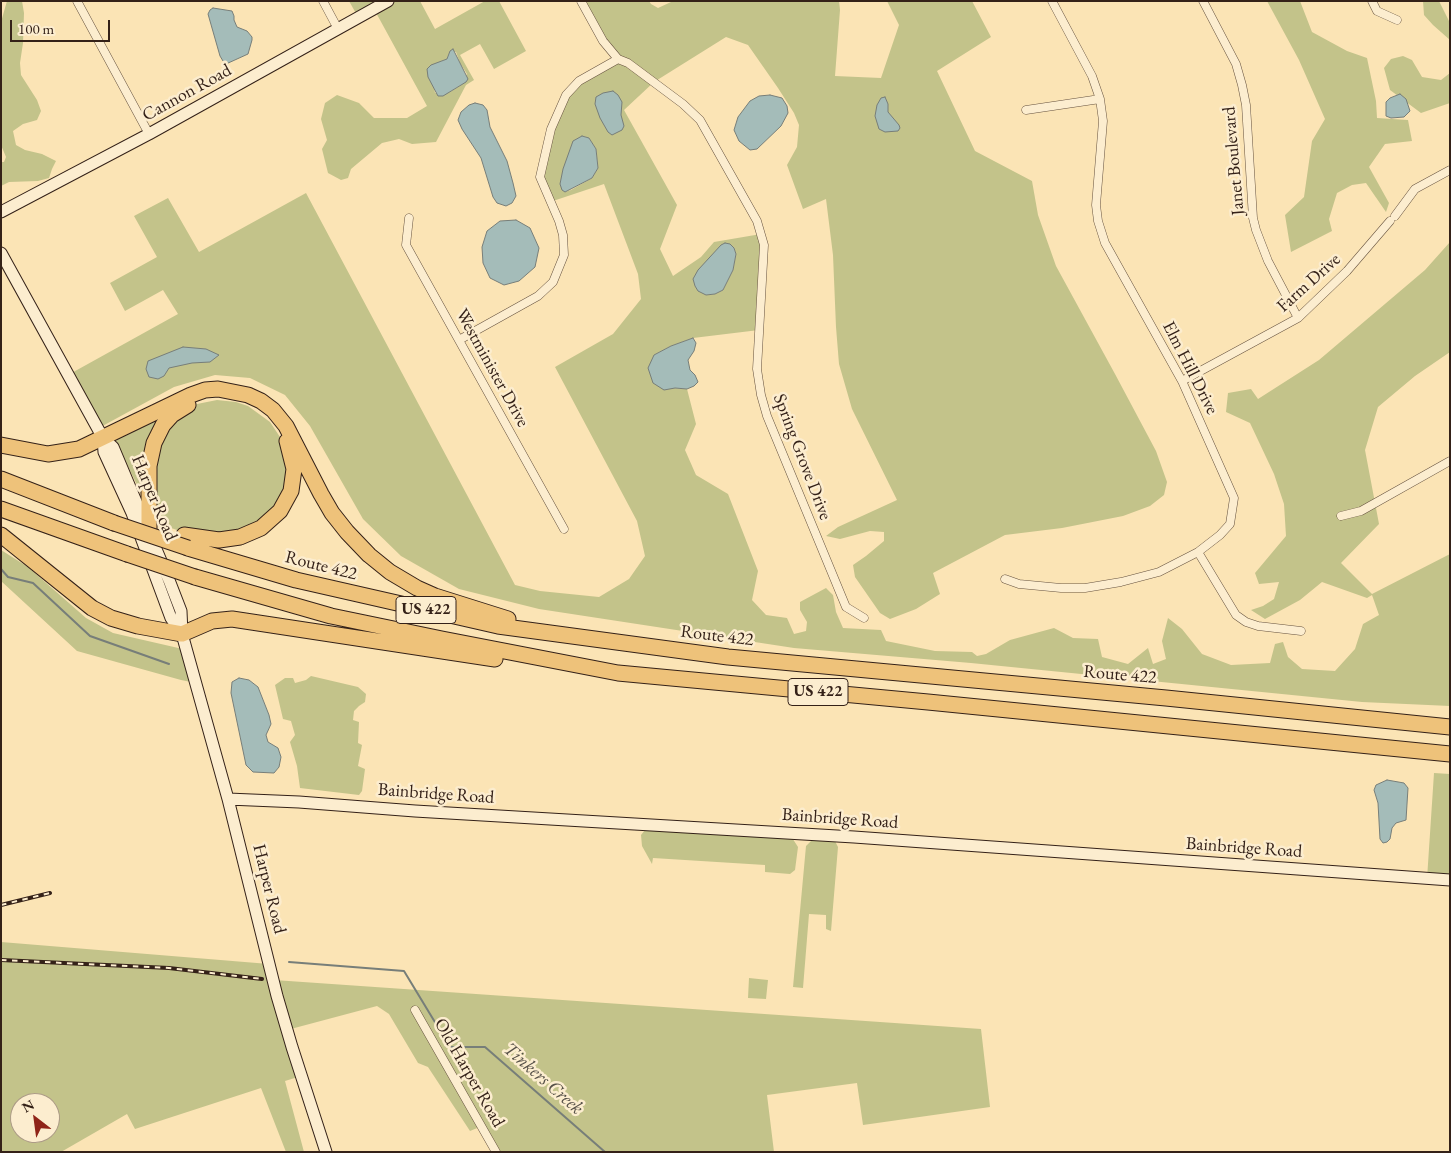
<!DOCTYPE html>
<html>
<head>
<meta charset="utf-8">
<style>
	body { margin:0 }
	#map { position:relative; width:1451px; height:1153px; overflow:hidden; background:#fbe4b5; font-family:"EB Garamond",serif }
	canvas { display:block }
	.frame { position:absolute; inset:0; border:2px solid #342118; pointer-events:none }
	.north { position:absolute; left:10px; top:1093px; width:50px; height:50px; box-sizing:border-box; background:#fcedcf; border:1px solid #ac9b86; border-radius:50%; rotate:330deg; font-size:14px; font-weight:700; line-height:20px; text-align:center; color:#342118 }
	.north::after { content:''; display:block; margin:auto; width:18px; height:22px; background:#8f2418; clip-path:polygon(50% 0,100% 100%,50% 72%,0 100%) }
	.scale { position:absolute; left:10px; top:20px; width:100px; height:22px; box-sizing:border-box; border:2px solid #342118; border-top:0; padding-left:6px; font-size:15px; line-height:18px; white-space:nowrap; color:#342118; -webkit-text-stroke:4px #fcedcf; paint-order:stroke }
</style>
</head>
<body>
<div id="map">
<canvas width="1451" height="1153"></canvas>
<div class="frame"></div>
<div class="north">N</div>
<div class="scale">100 m</div>
</div>
<script>
const g = document.querySelector('canvas').getContext('2d');
g.lineJoin = 'round';
function fill(path, color) { g.fillStyle = color; g.fill(path, 'evenodd'); }
const poly = rows => new Path2D(rows.map(r => 'M' + r).join(''));
function strokePath(path, color, width, dash) { g.strokeStyle = color; g.lineWidth = width; g.lineCap = dash ? 'butt' : 'round'; g.setLineDash(dash || []); g.stroke(path); }
function drawText(font, color, halo, rows, align = 'center') {
  g.font = font + ' "EB Garamond",serif'; g.lineWidth = 5; g.setLineDash([]); g.textBaseline = 'middle'; g.strokeStyle = halo; g.fillStyle = color; for (const [text, x, y, turn = 0] of rows) {
    g.save(); g.translate(x, y); g.rotate((+turn || 0) * Math.PI / 180); g.textAlign = isNaN(turn) ? turn : align; if (halo) g.strokeText(text, 0, 0); g.fillText(text, 0, 0); g.restore();
  }
}
fill(poly([
	[7,1,22,1,24,13,23,43,20,63,21,75,37,100,41,111,37,120,23,124,13,131,16,145,25,150,42,154,56,161,52,169,49,178,38,181,9,182,1,186,1,162,4,162,6,157,1,145,1,22],
	[349,1,420,1,435,29,485,1,499,1,526,51,494,69,480,44,460,55,474,80,466,85,436,142,412,144,399,139,382,143,351,169,348,178,341,180,328,173,322,149,327,140,321,119,325,103,337,95,359,103,374,118,407,118,427,106,374,9,358,17],
	[450,51,456,52,460,63,467,74,461,85,450,92,435,93,434,87,440,62,447,59],
	[581,1,649,1,651,4,658,8,671,2,676,1,839,1,840,10,835,76,881,78,899,25,887,1,972,1,991,37,937,71,975,151,1032,181,1038,215,1056,266,1115,374,1156,451,1167,482,1164,495,1150,506,1123,516,1062,528,1005,535,933,573,940,594,916,609,890,619,880,613,855,577,853,565,866,556,884,541,884,532,870,531,840,539,826,536,838,527,897,500,852,409,839,364,836,327,833,255,826,199,803,209,787,165,797,147,799,125,794,113,778,88,748,45,726,37,654,82,624,110,677,205,660,249,673,276,701,257,714,242,761,234,759,330,693,338,671,346,654,355,675,388,687,389,696,424,685,450,696,475,728,494,758,571,752,600,766,615,787,618,794,634,806,631,807,622,800,610,800,602,826,588,833,595,836,612,843,628,881,630,886,641,935,651,972,652,977,656,986,654,1010,640,1054,628,1073,638,1098,639,1102,657,1128,664,1148,648,1153,664,1166,659,1162,641,1168,618,1182,629,1202,654,1231,665,1270,663,1275,644,1283,642,1288,657,1302,669,1335,671,1355,649,1363,624,1379,615,1372,595,1367,598,1322,582,1300,600,1265,619,1251,610,1263,606,1274,599,1279,582,1259,584,1255,573,1286,536,1284,504,1274,474,1250,423,1226,412,1228,393,1251,389,1258,399,1319,360,1425,270,1450,242,1450,352,1415,376,1378,407,1365,450,1379,524,1341,563,1372,594,1450,554,1450,706,1362,702,971,663,794,648,539,609,459,589,401,556,363,519,310,426,285,395,250,378,215,375,174,387,97,429,68,375,178,314,163,290,125,311,110,283,157,257,134,216,168,198,199,252,306,193,515,585,540,591,599,597,629,579,645,556,637,521,555,367,613,334,641,299,638,274,604,184,550,202,540,177,545,155,566,95,579,81,618,59],
	[582,136,589,138,596,149,598,168,592,178,571,190,565,192],
	[721,245,734,248,736,254,733,270,723,290,715,294,706,295,712,256],
	[1267,1,1300,1,1312,32,1347,51,1367,58,1376,101,1377,118,1408,120,1412,141,1385,144,1369,167,1389,203,1386,212,1366,183,1352,185,1337,193,1329,219,1332,231,1291,252,1285,215,1304,197,1312,141,1325,119,1299,60],
	[1423,1,1439,1,1450,23,1450,40,1433,25,1424,15],
	[1403,56,1412,60,1422,77,1441,80,1450,73,1450,103,1421,113,1390,90,1384,68,1391,59],
	[217,400,236,402,248,406,270,422,280,437,286,453,288,469,283,493,275,508,253,527,213,536,177,530,159,524,153,501,159,442,183,411,197,404],
	[167,409,145,493,141,493,116,442,117,437],
	[1,550,28,567,86,618,113,633,187,650,196,683,181,680,77,651,1,581],
	[311,676,358,687,366,694,365,702,359,706,354,711,353,720,359,722,358,743,362,745,358,766,365,769,362,791,359,795,300,788,297,766,290,742,295,735,291,721,283,719,275,685,285,678,293,678,295,683,306,680],
	[1434,773,1450,774,1450,880,1427,879],
	[649,825,789,833,798,847,795,870,790,874,765,872,765,865,653,858,652,864,642,846,641,835],
	[812,840,835,841,838,847,831,931,826,929,826,915,809,914,803,988,793,987,806,846],
	[1,942,269,964,274,980,981,1029,990,1107,863,1125,857,1083,767,1095,774,1152,496,1152,482,1126,470,1131,428,1067,418,1063,389,1014,377,1006,287,1030,301,1076,285,1081,304,1152,286,1152,261,1088,135,1129,127,1114,61,1152,1,1152],
	[20,1103,50,1103,50,1133,20,1133],
	[749,978,768,980,766,999,748,998]
]), '#c3c38a');
const water = poly([
	[213,8,232,11,234,16,234,20,237,27,247,31,252,37,252,40,248,54,226,64,223,61,220,56,208,14,210,10,213,8],
	[453,49,468,79,466,82,443,96,438,96,428,77,427,69,431,65,447,59,450,51,453,49],
	[613,91,618,95,622,102,621,115,624,126,622,130,612,135,608,132,600,118,595,104,596,97,603,93,613,91],
	[1400,94,1406,99,1410,111,1404,117,1391,118,1386,116,1386,102,1390,98,1400,94],
	[770,95,782,98,787,106,788,113,781,126,757,149,750,150,739,141,734,130,738,117,750,101,759,96,770,95],
	[885,97,888,104,888,112,899,125,900,128,898,131,885,132,879,129,875,116,877,105,881,98,885,97],
	[475,103,483,105,487,110,490,127,507,161,513,183,516,196,512,203,506,206,497,203,493,197,481,158,462,129,458,120,461,112,469,105,475,103],
	[582,136,589,138,596,149,598,168,592,178,565,192,562,190,560,184,563,169,573,141,582,136],
	[516,220,530,228,539,248,535,267,519,281,504,285,490,278,483,263,482,247,487,231,500,221,516,220],
	[725,243,730,244,734,248,736,254,733,270,723,290,715,294,706,295,698,291,695,286,693,279,698,270,721,245,725,243],
	[693,338,696,343,694,351,688,360,690,370,695,375,698,382,694,386,687,389,675,388,664,390,653,383,648,368,654,355,671,346,693,338],
	[183,347,206,349,219,355,210,362,192,363,169,368,164,376,158,379,149,377,146,369,148,361,183,347],
	[239,678,249,680,258,687,269,715,271,724,266,735,268,742,278,748,281,757,279,767,274,773,253,772,246,765,231,693,232,682,239,678],
	[1387,780,1404,783,1408,788,1406,820,1396,823,1392,828,1390,839,1387,842,1383,843,1380,839,1378,803,1374,790,1376,785,1387,780]
]);
fill(water, '#a4bcb9');
strokePath(water, '#777e79', 1);
strokePath(poly([
	[1,569,8,577,33,583,90,636,169,664],
	[289,962,404,971,450,1047,485,1047,605,1152]
]), '#777e79', 2);
const street = poly([
	[77,1,149,134],
	[323,1,338,29],
	[581,1,603,41,618,59,628,63,683,104,700,120,757,221,764,245,757,369,761,395,767,416,846,607,864,618],
	[1203,1,1236,64,1242,85,1246,105,1253,218,1256,230,1268,261,1298,318],
	[1372,1,1377,11,1397,20],
	[1026,110,1100,99],
	[1395,216,1415,189,1450,170],
	[409,218,406,245,564,529],
	[459,340,538,296,553,282,564,255,563,235,559,221,540,177,551,129,566,95,579,81,618,59],
	[1182,381,1298,318,1347,271,1390,221],
	[1341,516,1361,511,1450,461],
	[1198,552,1236,615,1246,622,1258,626,1301,631],
	[1005,579,1019,584,1061,588,1085,588,1121,582,1159,572,1198,552,1220,535,1230,524,1234,498,1182,381,1105,243,1098,221,1096,205,1103,121,1100,99,1092,76,1052,1],
	[415,1010,496,1152]
]);
const secondary = poly([
	[1,212,149,134,388,1],
	[1,253,103,438,113,447,169,580,181,611,182,634,228,799,277,996,292,1047,326,1152],
	[103,438,104,452,132,513,171,618,181,633],
	[228,799,299,802,415,811,854,837,1450,880]
]);
const highway = poly([
	[1,445,48,454,79,449,191,395,205,390,218,389,248,395,261,401,273,410,286,426,321,494,332,513,347,532,369,555,390,572,417,588,435,596,508,619],
	[1,479,114,523],
	[1,509,127,554],
	[149,531,149,466,154,443,163,425,172,415,188,405],
	[1,535,92,608,111,618,138,626,182,634,212,621,232,619,495,659],
	[184,535,219,540,240,537,261,528,280,511,291,491,294,469,287,441],
	[188,548,296,580,498,626,728,657,1166,698,1450,727],
	[195,577,331,616,442,639,618,673,928,702,1450,754]
]);
strokePath(street, '#66523f', 9);
strokePath(secondary, '#342118', 13);
strokePath(highway, '#342118', 17);
strokePath(street, '#fcedcf', 8);
strokePath(secondary, '#fcedcf', 11);
strokePath(highway, '#eec27a', 15);
const rail = poly([
	[1,905,50,893],
	[1,960,169,968,262,979]
]);
strokePath(rail, '#342118', 4);
strokePath(rail, '#fcedcf', 2, [5.5]);
const highwayBridge = poly([
	[114,523,188,548],
	[127,554,195,577]
]);
strokePath(highwayBridge, '#342118', 17, []);
strokePath(highwayBridge, '#eec27a', 15);
for (const [x, y, w] of [
	[426,610,60],
	[818,692,60]
]) { const box = new Path2D(); box.roundRect(x - w / 2, y - 13.5, w, 27, 4); g.fillStyle = '#fcedcf'; g.fill(box); strokePath(box, '#342118', 1); }
drawText('bold 16px', '#342118', null, [
	["US 422",426,610],
	["US 422",818,692]
]);
drawText('18px', '#342118', '#fcedcf', [
	["Cannon Road",187,93,-29],
	["Janet Boulevard",1234,161,-95],
	["Farm Drive",1309,283,-42],
	["Westminister Drive",492,368,61],
	["Elm Hill Drive",1190,368,63],
	["Spring Grove Drive",802,457,69],
	["Harper Road",154,498,67],
	["Route 422",321,566,14],
	["Route 422",717,636,7],
	["Route 422",1120,675,5],
	["Bainbridge Road",436,794,4],
	["Bainbridge Road",840,819,4],
	["Bainbridge Road",1244,848,4],
	["Harper Road",269,889,76],
	["Old Harper Road",469,1073,60]
]);
drawText('italic 19px', '#565048', '#fcedcf', [
	["Tinkers Creek",543,1079,41]
]);
</script>
</body>
</html>
